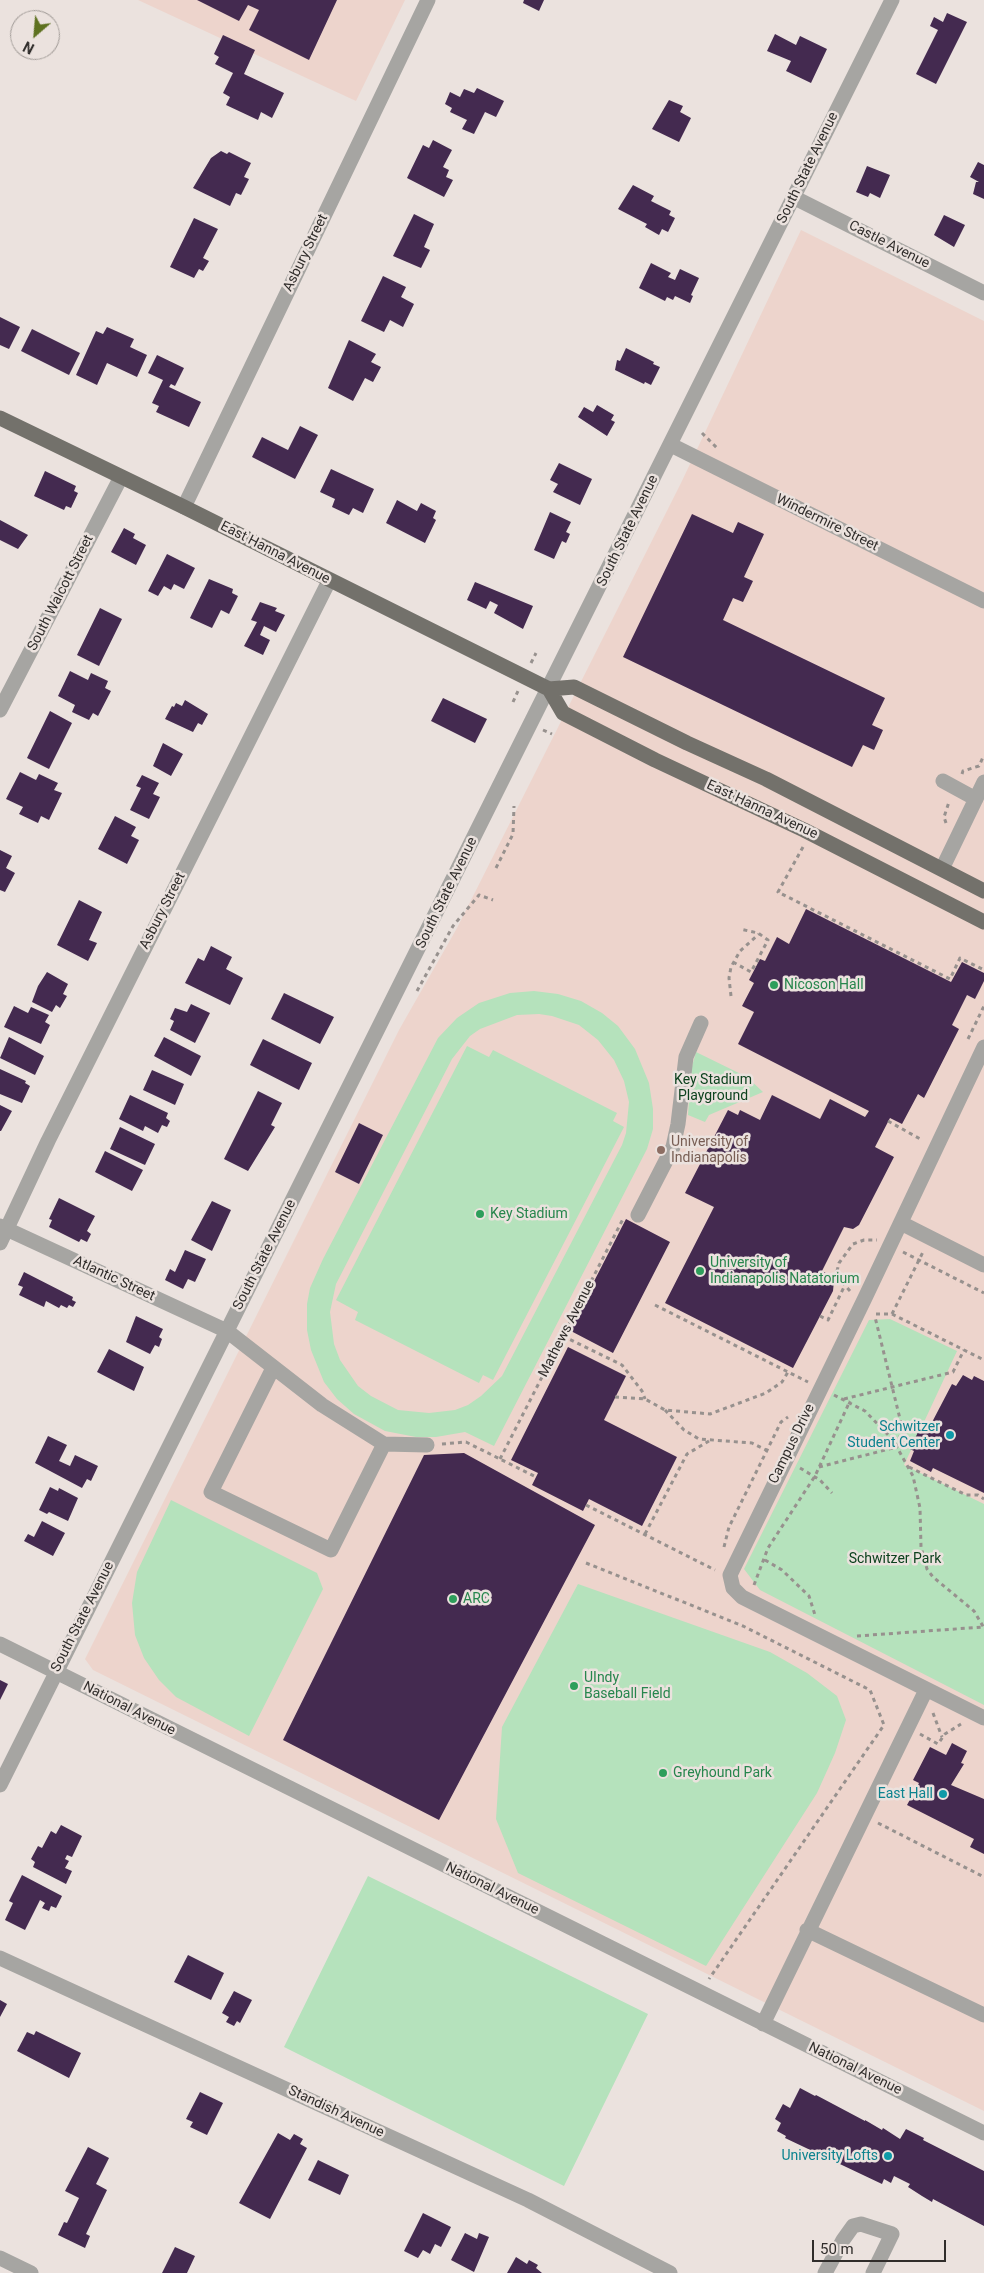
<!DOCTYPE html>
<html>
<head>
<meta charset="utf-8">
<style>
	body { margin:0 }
	#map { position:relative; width:984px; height:2273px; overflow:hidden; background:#ebe2de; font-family:Roboto,sans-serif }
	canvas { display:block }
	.north { position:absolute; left:10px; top:10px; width:50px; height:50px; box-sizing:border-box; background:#ebe2de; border:1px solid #a09a96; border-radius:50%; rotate:207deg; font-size:14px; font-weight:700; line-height:20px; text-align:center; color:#302d2b }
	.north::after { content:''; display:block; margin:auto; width:18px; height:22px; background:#5e7120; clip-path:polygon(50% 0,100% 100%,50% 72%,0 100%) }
	.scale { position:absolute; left:812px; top:2240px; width:134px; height:22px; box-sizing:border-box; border:2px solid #302d2b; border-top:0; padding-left:6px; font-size:15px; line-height:18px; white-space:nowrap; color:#302d2b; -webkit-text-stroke:4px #ebe2de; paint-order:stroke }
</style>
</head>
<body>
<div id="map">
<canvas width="984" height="2273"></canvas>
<div class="north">N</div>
<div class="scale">50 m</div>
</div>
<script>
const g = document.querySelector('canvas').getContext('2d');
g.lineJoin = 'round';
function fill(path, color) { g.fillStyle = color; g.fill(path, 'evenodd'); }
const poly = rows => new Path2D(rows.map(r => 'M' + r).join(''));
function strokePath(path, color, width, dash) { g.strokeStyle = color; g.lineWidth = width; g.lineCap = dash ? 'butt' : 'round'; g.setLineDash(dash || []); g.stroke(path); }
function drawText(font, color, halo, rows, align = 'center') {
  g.font = font + ' Roboto,sans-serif'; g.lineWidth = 5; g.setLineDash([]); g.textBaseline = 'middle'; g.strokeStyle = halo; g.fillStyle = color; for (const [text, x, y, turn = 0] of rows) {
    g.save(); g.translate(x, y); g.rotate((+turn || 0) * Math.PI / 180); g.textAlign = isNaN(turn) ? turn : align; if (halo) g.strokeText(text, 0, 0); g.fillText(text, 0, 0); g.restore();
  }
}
fill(poly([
	[138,0,405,0,356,101],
	[801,230,984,321,984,2111,93,1670,85,1659,399,1030,457,928,681,483]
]), '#edd4cc');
fill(poly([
	[534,991,558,994,581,1001,602,1013,618,1026,635,1049,649,1083,653,1109,653,1129,647,1149,494,1446,465,1432,436,1437,416,1437,385,1431,354,1414,337,1399,324,1382,311,1350,307,1330,307,1304,310,1288,323,1259,438,1038,457,1018,479,1003,510,993],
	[539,1014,552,1016,579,1025,598,1040,614,1060,624,1081,629,1102,626,1133,622,1145,502,1376,481,1396,468,1405,455,1410,429,1413,398,1410,371,1396,358,1386,340,1360,334,1344,330,1312,336,1284,452,1059,470,1036,480,1029,517,1015],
	[467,1046,489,1057,493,1050,617,1113,613,1121,624,1127,493,1380,483,1375,479,1383,355,1320,358,1312,336,1300],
	[696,1052,747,1077,763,1092,709,1115,705,1122,688,1115,691,1070],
	[890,1319,957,1351,904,1465,984,1504,984,1705,760,1590,744,1569,869,1320],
	[171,1500,317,1573,323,1589,249,1736,176,1697,159,1680,144,1658,135,1635,132,1603,137,1572],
	[578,1584,770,1652,807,1673,837,1696,846,1720,835,1753,817,1793,706,1966,518,1873,496,1819,502,1727],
	[368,1876,648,2014,564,2186,284,2047]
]), '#b5e2bc');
fill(poly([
	[197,0,337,0,309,60,249,30,259,10,248,5,239,21],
	[524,0,544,0,539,11,523,3],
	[947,13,967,22,936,84,916,74,938,30,930,26,934,17,943,22],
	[775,34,796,45,800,36,827,49,811,83,786,71,791,61,767,51],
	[223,35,255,50,244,74,284,93,272,118,261,112,258,120,226,105,230,97,223,93,233,73,215,64,219,57,214,54],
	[477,88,504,101,496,117,485,112,474,134,462,129,467,120,450,112,452,108,445,104,450,92,460,97,464,89,474,93],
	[669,100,683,106,680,112,691,118,679,142,652,129],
	[433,140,452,150,443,167,449,170,446,177,453,180,444,197,407,178,423,145,429,148],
	[221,151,227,154,229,152,251,163,244,177,249,179,241,195,236,193,230,206,193,188,211,158],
	[978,162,984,165,984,199,973,194,976,182,979,182,970,177],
	[867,166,890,175,880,198,870,193,868,197,856,192],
	[633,185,654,196,651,201,671,211,669,215,675,218,668,232,662,229,659,235,645,227,647,224,618,209],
	[414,214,434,224,424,247,430,250,421,268,393,256],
	[944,215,965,225,954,247,934,235],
	[194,218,218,229,203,258,209,261,203,271,199,269,194,278,170,267],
	[651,263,671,273,668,277,675,280,680,269,699,278,691,295,693,296,690,303,675,296,673,300,667,297,665,301,639,288],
	[383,276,406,287,401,297,414,304,403,327,390,320,384,332,361,321],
	[0,317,20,327,9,349,0,345],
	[107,327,134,339,130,347,147,355,137,377,107,363,97,385,76,375,96,331,103,334],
	[32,329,80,353,69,375,21,351],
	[349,340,376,354,371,362,381,367,373,382,365,378,353,401,328,388],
	[626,348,654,362,653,364,660,367,651,385,645,382,644,384,615,370,617,360,620,361],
	[157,355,184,368,175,386,171,384,169,387,201,402,189,427,156,412,159,406,152,403,163,380,148,373],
	[597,405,614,415,611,420,615,422,607,436,578,417,584,407,593,412],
	[300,426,318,435,295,479,252,457,262,437,288,450],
	[559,463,592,479,580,505,553,492,558,484,550,480],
	[331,469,374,489,363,513,353,508,349,515,332,507,335,499,320,492],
	[45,471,76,486,74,491,78,493,71,508,66,506,64,510,34,496],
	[397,500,417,511,421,503,436,511,433,518,436,520,425,543,386,523],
	[550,512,571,522,566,532,570,534,566,543,562,541,554,559,534,550],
	[692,514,733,533,738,522,764,534,744,577,753,581,743,602,733,598,723,620,885,698,872,725,883,730,874,750,863,745,852,767,623,657],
	[0,520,28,535,18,549,0,540],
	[124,528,135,534,133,538,146,545,136,565,111,552],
	[167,554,195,568,184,589,174,584,171,590,164,586,158,596,148,591],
	[209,579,233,589,232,593,238,596,229,614,221,610,212,628,190,618],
	[475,582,533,606,523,629,494,613,498,605,490,601,486,609,467,600],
	[260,602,277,608,275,611,285,615,276,632,264,626,260,635,270,640,263,655,244,646,257,622,251,620],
	[100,608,122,619,99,666,77,655],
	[70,671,88,680,91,673,108,681,105,688,111,691,98,716,93,713,89,720,72,712,75,705,58,696],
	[443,698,487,719,475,743,431,721],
	[185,700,208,714,202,725,198,723,193,732,165,719,172,706,174,707,176,703,182,706],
	[50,711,72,723,49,769,27,758],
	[163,743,183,754,171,776,153,766],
	[20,772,36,780,39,774,58,783,54,790,62,793,49,820,41,816,38,823,19,814,23,807,6,799],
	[142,775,159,783,153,794,160,797,149,819,130,810,141,788,136,786],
	[115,816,136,827,131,836,139,840,127,864,98,849],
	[0,850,12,856,6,868,15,873,5,892,0,890],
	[79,900,102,912,89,940,97,943,88,961,57,945],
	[806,909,951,982,962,962,984,973,984,981,975,999,967,995,952,1025,959,1029,924,1098,918,1094,902,1124,890,1118,875,1147,894,1157,859,1225,853,1229,844,1227,822,1271,831,1276,834,1281,833,1291,793,1368,665,1303,714,1207,685,1193,728,1110,738,1115,740,1110,760,1120,772,1095,820,1119,830,1099,865,1117,869,1111,738,1044,754,1012,742,1006,754,983,749,980,760,959,765,961,777,937,789,944],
	[211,946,232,957,226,969,243,978,230,1005,185,983,198,958,204,961],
	[47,972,68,984,63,994,67,996,60,1008,56,1005,52,1012,32,1002,38,986],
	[284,993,334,1017,320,1044,271,1019],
	[191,1004,210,1013,195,1043,170,1030,174,1021,170,1019,175,1008,187,1012],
	[14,1006,28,1013,31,1007,49,1015,45,1022,50,1025,41,1044,4,1027],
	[9,1037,44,1056,35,1075,0,1058],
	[164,1037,201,1056,191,1076,154,1056],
	[263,1039,312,1063,299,1090,250,1065],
	[0,1069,26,1081,25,1083,30,1086,22,1103,0,1094],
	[152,1070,184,1084,175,1105,143,1090],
	[258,1091,282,1103,271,1125,275,1127,248,1171,224,1159],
	[130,1095,168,1113,166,1118,170,1121,167,1127,162,1125,158,1133,145,1126,143,1131,119,1119],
	[0,1105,12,1111,1,1131,0,1131],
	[359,1123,383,1135,359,1184,335,1172],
	[120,1127,155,1144,145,1165,110,1149],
	[105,1151,143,1170,132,1191,95,1172],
	[59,1198,95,1216,87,1231,91,1234,87,1242,81,1239,79,1242,49,1227,52,1220,49,1219],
	[212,1201,231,1210,212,1251,191,1240],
	[626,1219,670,1242,613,1353,569,1330],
	[185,1250,206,1259,195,1282,188,1279,183,1289,165,1280,170,1269,175,1272],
	[24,1272,73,1297,72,1300,76,1302,73,1307,69,1305,67,1308,61,1305,59,1308,46,1301,44,1307,19,1295,23,1287,18,1285],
	[136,1316,163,1329,159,1337,162,1339,159,1347,155,1345,150,1354,126,1342],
	[568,1347,626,1376,604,1420,677,1457,642,1526,589,1499,583,1511,532,1485,538,1473,511,1460],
	[109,1349,144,1367,134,1391,97,1372],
	[963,1375,972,1380,974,1376,984,1381,984,1493,933,1468,931,1472,910,1461,914,1451,910,1449,919,1430,922,1431,925,1427,929,1428,952,1384,956,1386],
	[48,1436,67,1445,59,1461,70,1466,75,1455,98,1466,91,1481,87,1479,82,1488,35,1463],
	[464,1453,595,1525,439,1820,283,1740,424,1455],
	[50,1487,58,1491,59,1488,78,1498,68,1521,49,1512,47,1514,39,1510],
	[42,1521,65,1533,53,1556,24,1541,28,1534,34,1537],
	[0,1680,8,1684,0,1700],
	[952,1743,967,1751,961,1763,964,1764,951,1785,984,1799,984,1854,970,1847,974,1839,907,1805,919,1783,913,1780,930,1747,946,1755],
	[61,1825,82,1836,72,1857,67,1855,65,1859,69,1861,65,1868,72,1871,66,1884,33,1867,35,1862,31,1859,38,1846,42,1848,51,1831,56,1834],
	[22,1875,62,1896,56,1908,51,1906,49,1911,42,1908,45,1903,40,1900,25,1930,5,1920,13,1903,9,1901],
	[188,1955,224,1973,211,2000,174,1982],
	[234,1991,252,2000,240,2023,237,2021,234,2026,226,2022,229,2017,222,2013],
	[0,2000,7,2004,0,2017],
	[36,2031,81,2053,69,2078,17,2051,27,2032,34,2035],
	[800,2088,815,2096,816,2095,865,2121,865,2120,882,2130,883,2128,900,2139,906,2129,924,2138,923,2140,984,2171,984,2226,933,2199,932,2202,922,2196,908,2187,910,2184,894,2176,891,2183,884,2179,882,2184,785,2138,786,2136,777,2131,781,2123,775,2119,783,2104,790,2108],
	[200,2092,223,2103,207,2135,190,2127,193,2122,186,2119],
	[278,2133,290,2140,294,2134,303,2139,300,2144,307,2148,270,2219,239,2203],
	[88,2147,109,2158,96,2184,107,2190,86,2234,90,2236,85,2248,58,2235,64,2222,67,2223,79,2198,65,2191],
	[318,2160,349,2175,340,2195,308,2180],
	[423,2213,451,2227,441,2247,435,2244,430,2254,423,2250,418,2258,404,2251],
	[465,2233,477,2239,479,2233,489,2237,474,2272,451,2260],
	[175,2247,195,2256,187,2273,162,2273],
	[516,2257,527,2264,529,2260,538,2265,536,2268,542,2273,507,2273]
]), '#442a50');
strokePath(poly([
	[702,433,717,448],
	[531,663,536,653],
	[513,702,518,691],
	[543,730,552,734],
	[962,774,963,771,979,766,984,755],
	[946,823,944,817,949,802],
	[803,847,778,892,950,979,960,958,984,970],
	[496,868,513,834,514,806],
	[733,962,751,972,768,940,758,933,740,929],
	[417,991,453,926,479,895,493,900],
	[731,996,729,978,731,967,740,951,759,934],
	[968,1039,984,1006],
	[888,1121,922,1140],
	[903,1252,984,1293],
	[850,1291,842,1282,837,1271,839,1263,853,1244,864,1240,877,1240],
	[655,1305,808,1382],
	[876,1314,892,1314,984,1360],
	[892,1314,923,1252],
	[820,1316,828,1320,845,1285],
	[563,1336,622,1365,642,1391,645,1399],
	[834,1395,865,1411,893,1440,913,1476,920,1508,921,1547,927,1569,933,1577,974,1611,984,1628],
	[615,1397,645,1399,665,1410,710,1414,766,1393,782,1382,788,1372],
	[844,1399,953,1372,964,1350],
	[665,1410,684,1430,699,1439,752,1443,768,1451],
	[442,1444,466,1442,536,1477],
	[500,1459,623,1219],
	[819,1467,897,1447,902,1427,875,1317],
	[909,1467,966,1495,978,1495,984,1499],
	[800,1468,820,1480,832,1493],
	[586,1505,715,1570],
	[645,1534,687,1454,709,1441],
	[724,1547,729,1527,781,1422,788,1417],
	[765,1560,782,1570,809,1596,815,1615],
	[586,1563,743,1626,870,1690,884,1725,709,1979],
	[754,1585,768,1548,815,1476,850,1401],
	[857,1636,983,1627],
	[933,1713,942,1737],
	[920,1734,938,1744,945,1734,961,1724],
	[878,1823,984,1877]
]), '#97918e', 3, [4, 4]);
strokePath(poly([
	[793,197,984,293],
	[671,445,984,601],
	[184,507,428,0],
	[0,710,121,477],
	[943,781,976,799],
	[942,869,984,782],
	[984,1047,864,1300,730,1575,733,1588,742,1597,984,1718],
	[638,1215,673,1147,678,1124,686,1057,701,1023],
	[901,1223,984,1265],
	[0,1226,227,1331,322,1405,384,1444,427,1445],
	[0,1243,48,1141,329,581],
	[273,1368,211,1492,331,1550,384,1444],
	[0,1644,984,2133],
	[0,1785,892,0],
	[807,1930,984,2015],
	[0,1958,528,2200,670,2273],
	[763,2024,926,1690],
	[0,2258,31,2273],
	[825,2273,843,2240,853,2226,861,2224,892,2234,873,2273]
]), '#a6a5a2', 15);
strokePath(poly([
	[0,418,184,507,549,689,574,687,687,743,766,779,984,891],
	[549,689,563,713,655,760,804,830,984,922]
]), '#73716b', 15);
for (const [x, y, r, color] of [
	[774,985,5,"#2e9e5b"],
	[661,1150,5,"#8d6e63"],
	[480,1214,5,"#2e9e5b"],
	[700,1271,5,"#2e9e5b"],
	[950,1435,5,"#0f9aa8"],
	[453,1599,5,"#2e9e5b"],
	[574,1686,5,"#2e9e5b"],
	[663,1773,5,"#2e9e5b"],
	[943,1794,5,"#0f9aa8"],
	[888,2156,5,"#0f9aa8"]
]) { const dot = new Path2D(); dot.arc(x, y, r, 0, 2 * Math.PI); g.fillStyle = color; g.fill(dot); strokePath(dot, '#ebe2de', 2); }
drawText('14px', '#302d2b', '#ebe2de', [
	["South State Avenue",808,168,-64],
	["Castle Avenue",889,245,27],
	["Asbury Street",306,253,-64],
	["Windermire Street",827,523,26],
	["South State Avenue",628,531,-64],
	["East Hanna Avenue",275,553,27],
	["South Walcott Street",61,593,-63],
	["East Hanna Avenue",762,810,25],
	["South State Avenue",447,893,-64],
	["Asbury Street",163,911,-63],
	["South State Avenue",265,1255,-63],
	["Atlantic Street",114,1279,25],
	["Mathews Avenue",567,1329,-63],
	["Campus Drive",792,1444,-64],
	["South State Avenue",83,1617,-63],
	["National Avenue",129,1709,27],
	["National Avenue",492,1889,26],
	["National Avenue",855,2069,26],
	["Standish Avenue",336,2112,25]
]);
drawText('14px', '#27864d', '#ebe2de', [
	["Nicoson Hall",784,985],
	["Key Stadium",490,1214],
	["University of",710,1263],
	["Indianapolis Natatorium",710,1279],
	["ARC",463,1599],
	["UIndy",584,1678],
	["Baseball Field",584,1694],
	["Greyhound Park",673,1773]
], 'left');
drawText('14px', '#0d421e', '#ebe2de', [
	["Key Stadium",713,1080],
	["Playground",713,1096],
	["Schwitzer Park",895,1559]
]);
drawText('14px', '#785e54', '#ebe2de', [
	["University of",671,1142],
	["Indianapolis",671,1158]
], 'left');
drawText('14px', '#0d838f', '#ebe2de', [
	["Schwitzer",940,1427],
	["Student Center",940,1443],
	["East Hall",933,1794],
	["University Lofts",878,2156]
], 'right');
</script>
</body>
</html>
